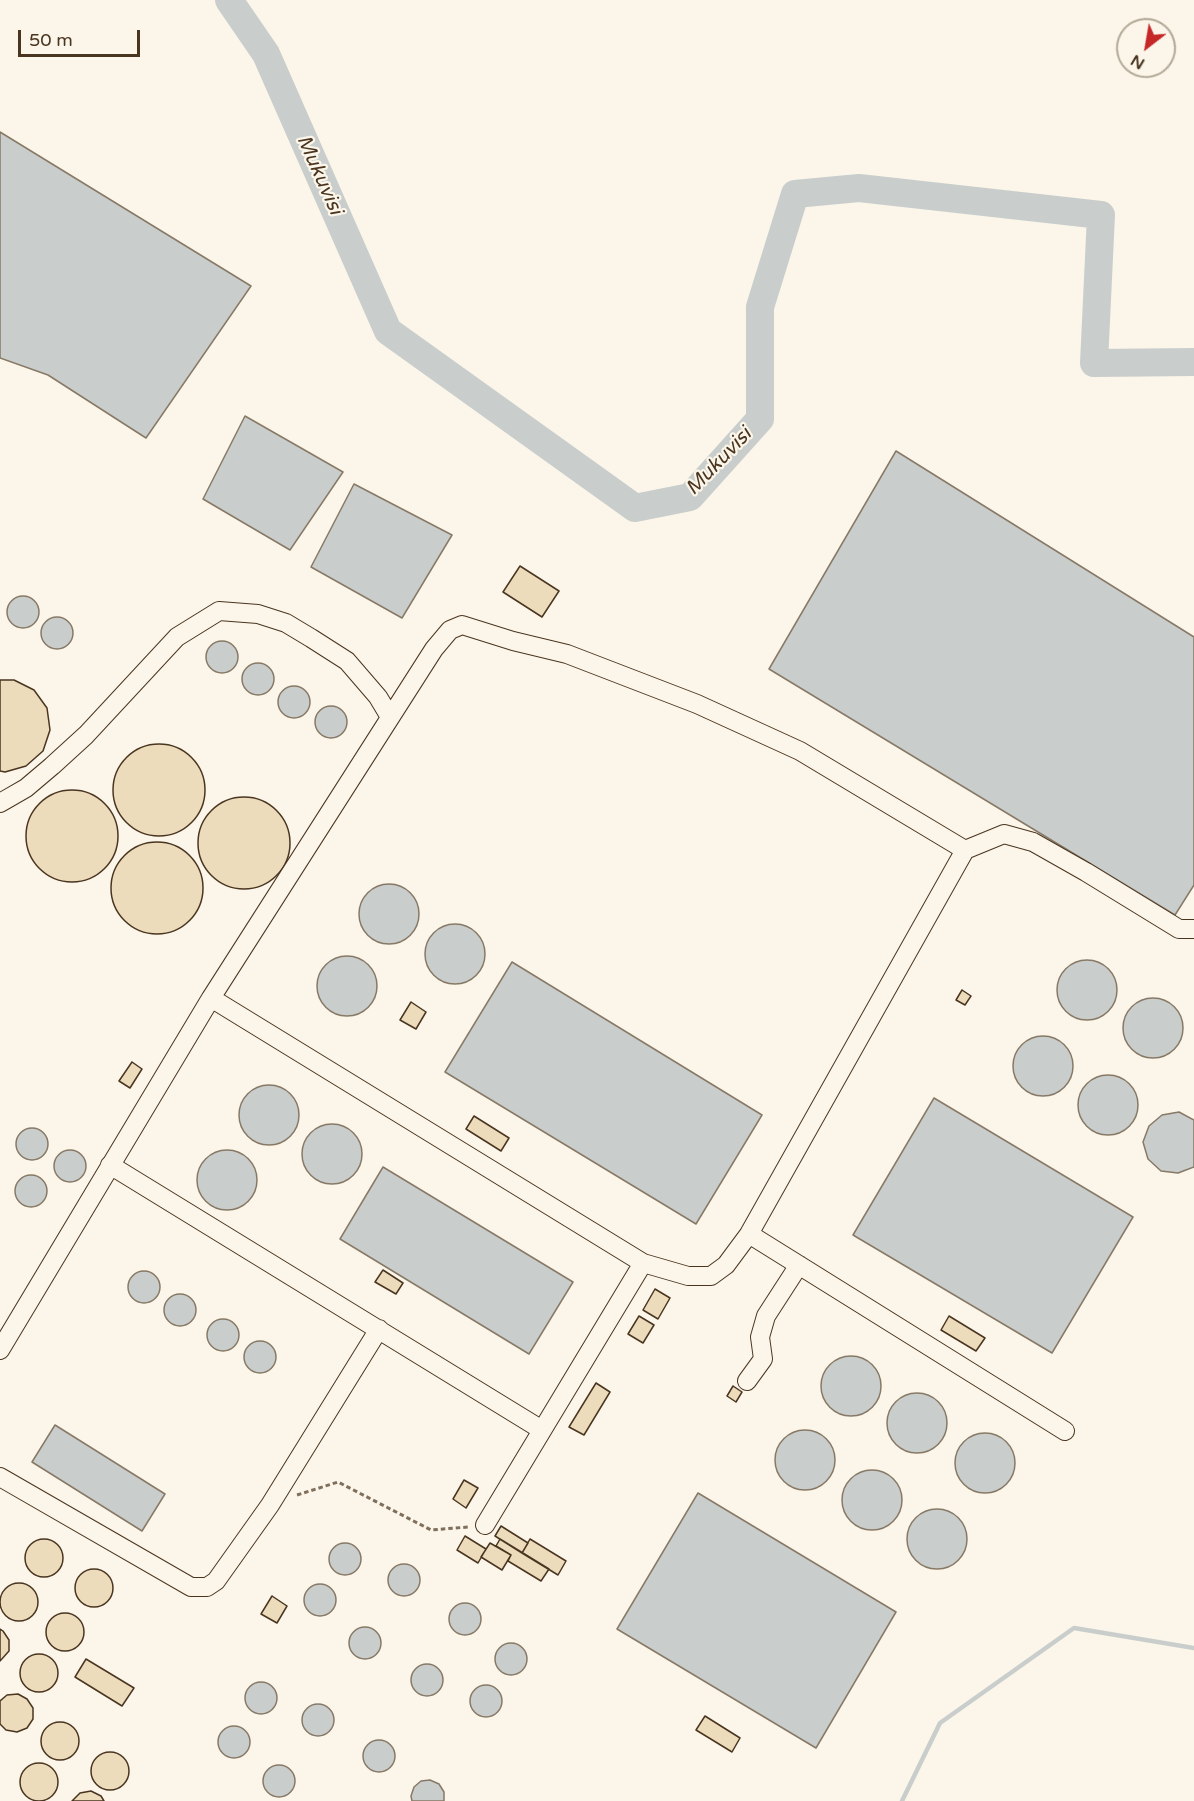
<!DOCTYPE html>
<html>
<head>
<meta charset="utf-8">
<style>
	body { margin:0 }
	#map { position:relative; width:1194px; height:1801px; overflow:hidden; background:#fbf6e9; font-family:"Varela Round",sans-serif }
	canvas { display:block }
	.north { position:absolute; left:1116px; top:18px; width:60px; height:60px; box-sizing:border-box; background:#fbf6e9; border:2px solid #b4a999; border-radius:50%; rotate:211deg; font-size:16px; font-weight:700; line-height:24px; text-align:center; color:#4a3520 }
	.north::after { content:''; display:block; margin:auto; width:21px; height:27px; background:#c62828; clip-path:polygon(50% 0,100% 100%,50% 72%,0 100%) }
	.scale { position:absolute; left:18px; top:30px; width:122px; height:27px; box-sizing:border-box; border:3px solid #4a3520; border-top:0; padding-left:8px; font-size:18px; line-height:21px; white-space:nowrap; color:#4a3520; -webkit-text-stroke:4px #fbf6e9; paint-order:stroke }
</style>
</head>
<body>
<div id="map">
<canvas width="1194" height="1801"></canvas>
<div class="north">N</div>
<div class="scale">50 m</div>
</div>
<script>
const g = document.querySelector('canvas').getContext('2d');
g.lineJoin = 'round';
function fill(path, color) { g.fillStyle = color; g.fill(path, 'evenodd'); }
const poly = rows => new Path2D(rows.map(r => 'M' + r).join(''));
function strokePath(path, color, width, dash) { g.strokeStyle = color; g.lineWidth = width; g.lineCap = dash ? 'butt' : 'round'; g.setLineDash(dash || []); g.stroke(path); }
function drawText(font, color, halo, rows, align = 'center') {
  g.font = font + ' "Varela Round",sans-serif'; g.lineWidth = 4.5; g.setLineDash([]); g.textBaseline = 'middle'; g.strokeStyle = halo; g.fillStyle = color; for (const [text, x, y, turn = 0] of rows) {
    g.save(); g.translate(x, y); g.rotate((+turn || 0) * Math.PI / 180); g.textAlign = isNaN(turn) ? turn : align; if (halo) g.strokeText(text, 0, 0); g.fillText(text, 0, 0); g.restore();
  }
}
const water = poly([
	[0,132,251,286,146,438,48,375,0,358,0,132],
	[245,416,343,472,290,550,203,499,245,416],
	[896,451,1194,637,1194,885,1175,915,769,669,896,451],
	[354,484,452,535,402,618,311,567,354,484],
	'7 612a16 16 0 1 1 32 0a16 16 0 1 1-32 0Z',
	'41 633a16 16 0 1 1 32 0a16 16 0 1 1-32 0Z',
	'206 657a16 16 0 1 1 32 0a16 16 0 1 1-32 0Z',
	'242 679a16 16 0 1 1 32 0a16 16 0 1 1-32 0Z',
	'278 702a16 16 0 1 1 32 0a16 16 0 1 1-32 0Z',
	'315 722a16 16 0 1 1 32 0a16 16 0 1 1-32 0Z',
	'359 914a30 30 0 1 1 60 0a30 30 0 1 1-60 0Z',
	'425 954a30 30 0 1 1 60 0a30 30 0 1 1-60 0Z',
	'317 986a30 30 0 1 1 60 0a30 30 0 1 1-60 0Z',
	'1057 990a30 30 0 1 1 60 0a30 30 0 1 1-60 0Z',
	[512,962,762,1115,696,1224,445,1072,512,962],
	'1123 1028a30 30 0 1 1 60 0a30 30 0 1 1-60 0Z',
	'1013 1066a30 30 0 1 1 60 0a30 30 0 1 1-60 0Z',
	'1078 1105a30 30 0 1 1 60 0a30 30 0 1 1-60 0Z',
	'239 1115a30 30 0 1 1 60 0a30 30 0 1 1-60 0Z',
	[934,1098,1133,1217,1052,1353,853,1235,934,1098],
	[1179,1112,1194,1120,1194,1167,1178,1173,1161,1171,1148,1159,1143,1142,1149,1126,1162,1115,1179,1112],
	'302 1154a30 30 0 1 1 60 0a30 30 0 1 1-60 0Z',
	'16 1144a16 16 0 1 1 32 0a16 16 0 1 1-32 0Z',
	'54 1166a16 16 0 1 1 32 0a16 16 0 1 1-32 0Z',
	'197 1180a30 30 0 1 1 60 0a30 30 0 1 1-60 0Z',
	[383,1167,573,1282,529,1354,340,1239,383,1167],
	'15 1191a16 16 0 1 1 32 0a16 16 0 1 1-32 0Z',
	'128 1287a16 16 0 1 1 32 0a16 16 0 1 1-32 0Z',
	'164 1310a16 16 0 1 1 32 0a16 16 0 1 1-32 0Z',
	'207 1335a16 16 0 1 1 32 0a16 16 0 1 1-32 0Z',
	'244 1357a16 16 0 1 1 32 0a16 16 0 1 1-32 0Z',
	'821 1386a30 30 0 1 1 60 0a30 30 0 1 1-60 0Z',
	'887 1423a30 30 0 1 1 60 0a30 30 0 1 1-60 0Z',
	[55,1425,165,1494,142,1531,32,1462,55,1425],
	'775 1460a30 30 0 1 1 60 0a30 30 0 1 1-60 0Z',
	'955 1463a30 30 0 1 1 60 0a30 30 0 1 1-60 0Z',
	'842 1500a30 30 0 1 1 60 0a30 30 0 1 1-60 0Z',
	[698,1493,896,1612,816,1748,617,1629,698,1493],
	'907 1539a30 30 0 1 1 60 0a30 30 0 1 1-60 0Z',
	'329 1559a16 16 0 1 1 32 0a16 16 0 1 1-32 0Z',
	'388 1580a16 16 0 1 1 32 0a16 16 0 1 1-32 0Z',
	'304 1600a16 16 0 1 1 32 0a16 16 0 1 1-32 0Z',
	'449 1619a16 16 0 1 1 32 0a16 16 0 1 1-32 0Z',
	'349 1643a16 16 0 1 1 32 0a16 16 0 1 1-32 0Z',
	'495 1659a16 16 0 1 1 32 0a16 16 0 1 1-32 0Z',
	'411 1680a16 16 0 1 1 32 0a16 16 0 1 1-32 0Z',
	'245 1698a16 16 0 1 1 32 0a16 16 0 1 1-32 0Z',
	'470 1701a16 16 0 1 1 32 0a16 16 0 1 1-32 0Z',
	'302 1720a16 16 0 1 1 32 0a16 16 0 1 1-32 0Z',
	'218 1742a16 16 0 1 1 32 0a16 16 0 1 1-32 0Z',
	'363 1756a16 16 0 1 1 32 0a16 16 0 1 1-32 0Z',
	'263 1781a16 16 0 1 1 32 0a16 16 0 1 1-32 0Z',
	[430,1780,439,1784,444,1792,444,1801,412,1801,411,1796,414,1787,421,1781,430,1780]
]);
fill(water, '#c9cecd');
strokePath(water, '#887966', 1.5);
strokePath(poly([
	[902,1801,940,1723,1074,1628,1194,1648]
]), '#c9cecd', 4.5);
strokePath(poly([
	[229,0,266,54,388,331,635,508,690,497,760,419,760,307,795,194,859,188,1101,215,1094,363,1194,362]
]), '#c9cecd', 28);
const building = poly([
	[520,566,559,591,542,617,503,592,520,566],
	[0,680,14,680,34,690,47,708,50,730,43,751,26,766,5,772,0,771,0,680],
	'113 790a46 46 0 1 1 92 0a46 46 0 1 1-92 0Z',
	'26 836a46 46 0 1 1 92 0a46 46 0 1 1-92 0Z',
	'198 843a46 46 0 1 1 92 0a46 46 0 1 1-92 0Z',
	'111 888a46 46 0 1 1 92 0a46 46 0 1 1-92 0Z',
	[962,990,971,996,965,1005,956,1000,962,990],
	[411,1002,426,1012,416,1029,400,1020,411,1002],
	[132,1062,142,1069,130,1088,119,1081,132,1062],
	[474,1116,509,1138,501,1151,466,1129,474,1116],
	[383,1270,403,1283,396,1294,375,1282,383,1270],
	[655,1289,670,1298,658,1319,643,1310,655,1289],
	[639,1316,654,1325,643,1343,628,1334,639,1316],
	[949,1316,985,1338,976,1351,941,1330,949,1316],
	[596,1383,610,1392,584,1435,569,1427,596,1383],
	[733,1386,742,1392,736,1402,727,1396,733,1386],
	[464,1480,478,1488,466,1508,453,1499,464,1480],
	[501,1526,528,1543,522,1553,495,1536,501,1526],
	[465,1536,486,1549,478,1563,457,1550,465,1536],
	[500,1539,549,1569,541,1581,508,1561,511,1555,496,1546,500,1539],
	[530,1539,566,1561,558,1575,522,1553,530,1539],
	'25 1558a19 19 0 1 1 38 0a19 19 0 1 1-38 0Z',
	[490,1543,511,1555,502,1570,481,1557,490,1543],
	'75 1588a19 19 0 1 1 38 0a19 19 0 1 1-38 0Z',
	'0 1602a19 19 0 1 1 38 0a19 19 0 1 1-38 0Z',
	[272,1596,287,1606,277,1623,261,1614,272,1596],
	'46 1632a19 19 0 1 1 38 0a19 19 0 1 1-38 0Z',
	[0,1629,3,1631,9,1640,9,1651,0,1661,0,1629],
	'20 1673a19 19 0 1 1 38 0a19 19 0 1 1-38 0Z',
	[86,1659,134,1688,122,1706,75,1677,86,1659],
	[18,1694,27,1699,33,1708,33,1719,27,1728,17,1732,6,1730,0,1724,0,1701,7,1695,18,1694],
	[705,1716,740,1738,732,1752,696,1730,705,1716],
	'41 1741a19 19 0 1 1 38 0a19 19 0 1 1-38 0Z',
	'91 1771a19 19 0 1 1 38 0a19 19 0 1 1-38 0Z',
	'20 1782a19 19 0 1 1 38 0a19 19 0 1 1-38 0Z',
	[91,1791,101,1796,104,1801,72,1801,80,1793,91,1791]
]);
fill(building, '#ecdcbc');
strokePath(building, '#4a3520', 1.5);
const minor = poly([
	[0,803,26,788,52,766,86,735,177,637,219,611,258,614,286,623,311,638,347,661,378,697,390,717],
	[211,998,643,1263,688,1276,711,1276,726,1265,749,1234,965,850,1004,834,1033,842,1086,872,1179,929,1194,929],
	[110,1165,542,1430],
	[749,1234,1065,1431],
	[0,1350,211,998,434,649,450,630,462,625,513,641,567,654,697,704,800,751,965,850],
	[747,1381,763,1359,760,1337,766,1316,799,1265],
	[0,1477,191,1587,207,1587,216,1581,270,1505,379,1329],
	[485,1525,643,1263]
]);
strokePath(minor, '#4a3520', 20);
strokePath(poly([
	[297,1495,338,1482,431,1530,468,1527]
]), '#7f6f5c', 3, [4.5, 3]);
strokePath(minor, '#fbf6e9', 18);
drawText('italic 20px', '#4a3520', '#fbf6e9', [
	["Mukuvisi",319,175,66],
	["Mukuvisi",719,462,-46]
]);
</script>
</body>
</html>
